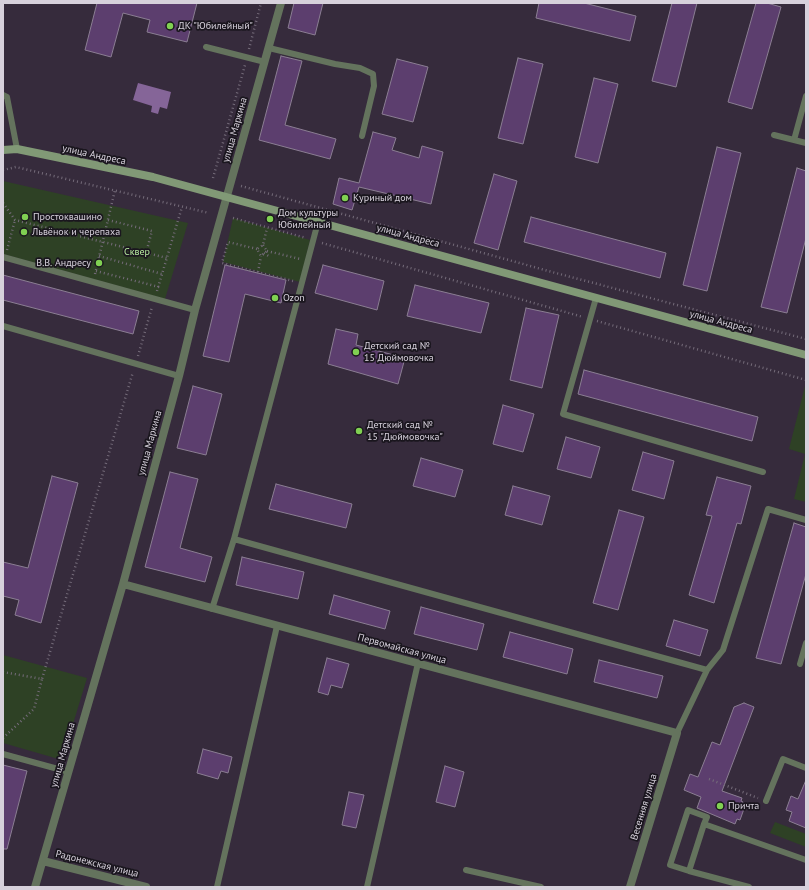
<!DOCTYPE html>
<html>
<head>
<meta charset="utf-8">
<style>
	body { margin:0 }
	#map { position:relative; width:809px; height:890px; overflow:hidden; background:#362b3c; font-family:"PT Sans",sans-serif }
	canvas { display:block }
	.frame { position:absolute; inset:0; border:4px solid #d7d1dc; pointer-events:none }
</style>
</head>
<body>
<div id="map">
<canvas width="809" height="890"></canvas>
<div class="frame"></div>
</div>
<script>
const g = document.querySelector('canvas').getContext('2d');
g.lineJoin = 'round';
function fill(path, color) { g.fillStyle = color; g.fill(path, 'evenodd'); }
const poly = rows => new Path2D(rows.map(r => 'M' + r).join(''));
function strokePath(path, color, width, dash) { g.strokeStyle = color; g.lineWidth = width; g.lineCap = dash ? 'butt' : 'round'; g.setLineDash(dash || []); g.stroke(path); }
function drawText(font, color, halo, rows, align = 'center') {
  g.font = font + ' "PT Sans",sans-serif'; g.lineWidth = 3.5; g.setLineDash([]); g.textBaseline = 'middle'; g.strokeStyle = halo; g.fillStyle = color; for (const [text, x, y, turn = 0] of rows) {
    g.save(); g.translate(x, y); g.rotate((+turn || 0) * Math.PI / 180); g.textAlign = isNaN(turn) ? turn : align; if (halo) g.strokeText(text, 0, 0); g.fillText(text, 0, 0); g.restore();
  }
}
fill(poly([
	[3,181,188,223,165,299,3,254],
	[233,218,310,240,300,282,223,262],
	[806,382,806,502,794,499,805,454,789,449],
	[3,655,87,678,62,760,3,743],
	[775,822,806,834,806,847,770,833]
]), '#2e4125');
fill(poly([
	[138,83,171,92,167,109,160,107,158,114,151,112,152,106,133,100]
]), '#856598');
const building = poly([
	[97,3,197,3,187,42,147,32,150,20,123,13,111,57,85,50,97,3],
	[294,3,323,3,315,35,288,28,294,3],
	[539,3,584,3,636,16,630,41,536,18,539,3],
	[672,3,697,3,676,87,652,81,672,3],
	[756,3,767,3,781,7,752,109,728,102,756,3],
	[281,56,302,61,285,125,336,139,330,159,259,140,281,56],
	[518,58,543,64,523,144,498,138,518,58],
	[397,59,428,67,413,122,382,114,397,59],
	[594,78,618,84,598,163,575,157,594,78],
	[373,132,396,138,392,150,419,158,422,146,443,152,431,204,359,187,352,210,333,204,339,178,359,183,373,132],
	[717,147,741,153,707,291,683,285,717,147],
	[797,168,806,171,806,238,787,313,761,307,797,168],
	[494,174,517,181,498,250,474,243,494,174],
	[531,217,666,253,660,278,524,242,531,217],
	[225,265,286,280,281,303,245,294,229,362,203,356,225,265],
	[323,265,384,281,377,310,315,293,323,265],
	[3,275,139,311,133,334,3,300,3,275],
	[415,285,489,303,481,333,407,316,415,285],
	[526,308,559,315,542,388,510,380,526,308],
	[336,329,358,334,356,345,405,358,398,384,328,364,336,329],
	[584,370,758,417,752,441,578,394,584,370],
	[193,386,222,394,206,455,177,448,193,386],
	[503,405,534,414,523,452,493,444,503,405],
	[566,437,600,447,591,478,557,469,566,437],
	[643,452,674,461,664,499,632,490,643,452],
	[421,458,463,470,455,497,413,486,421,458],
	[170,472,198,479,180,548,212,557,205,582,145,567,170,472],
	[52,476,78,483,41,623,15,615,19,600,3,596,3,562,28,568,52,476],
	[717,477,751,486,741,524,737,523,714,603,689,595,712,516,706,515,717,477],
	[276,484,352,504,346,528,269,509,276,484],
	[513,486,550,496,542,525,505,515,513,486],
	[619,510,644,517,618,610,593,603,619,510],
	[794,523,806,527,806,574,781,664,756,658,794,523],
	[242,557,304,572,298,599,236,585,242,557],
	[334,595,390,611,385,629,329,614,334,595],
	[421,607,484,624,477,650,414,634,421,607],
	[674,620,708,630,700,656,666,646,674,620],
	[510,632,573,649,567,674,503,657,510,632],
	[327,658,349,664,342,688,331,685,328,695,318,692,327,658],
	[599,660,663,676,657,698,594,682,599,660],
	[744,703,754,707,722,791,742,798,741,801,743,802,742,805,745,806,740,820,737,819,735,824,697,808,701,797,684,790,690,774,698,777,712,742,720,745,734,707,744,703],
	[203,749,232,757,228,773,221,771,218,779,197,773,203,749],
	[3,765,27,771,7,849,3,849,3,765],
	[445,766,464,772,455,807,436,802,445,766],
	[806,780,806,828,789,821,792,812,786,810,791,796,798,799,806,780],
	[349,792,364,795,356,828,342,825,349,792]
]);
fill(building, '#5c3e6e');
strokePath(building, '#8b7e93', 1);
strokePath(poly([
	[249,49,261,3],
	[3,170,16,167,209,213],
	[213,178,245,65],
	[241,186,552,272,806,339],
	[3,203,15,220,167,258],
	[233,218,306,238],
	[108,220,152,231,146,253],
	[322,243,583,317],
	[263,245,267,251,261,256,257,249,263,245,267,228],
	[257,249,228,242,222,263,293,281],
	[7,250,15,220],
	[267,251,300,259],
	[264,253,270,257],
	[99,256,162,274],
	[96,271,159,287],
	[258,272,261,256],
	[95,274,115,190],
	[157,291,182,207],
	[597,321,806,380],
	[138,356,152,307],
	[3,672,42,679,133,372],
	[3,738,34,709,42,679],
	[709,779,758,798]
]), '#756c7a', 2.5, [1, 3]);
strokePath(poly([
	[206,47,265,62],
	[269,48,335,64,360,68,373,74,374,86,362,136],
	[3,95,7,97,17,149],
	[774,135,806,143],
	[794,140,806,96],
	[3,257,195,310],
	[596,298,563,414,763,472],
	[3,326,179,376],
	[234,539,707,670],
	[212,609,234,539,318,222],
	[800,664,806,643],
	[677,733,707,670,723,650,768,509,806,520],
	[3,754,69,772],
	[766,801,783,759,806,768],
	[466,870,541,887],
	[689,871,670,865,688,810,707,817,704,824],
	[217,887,277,626],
	[367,887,418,663],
	[749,887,689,871,704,824,806,860]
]), '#64735d', 6);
strokePath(poly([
	[123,584,677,733,630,887],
	[43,861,146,887],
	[35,887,123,584,179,376,195,310,281,3]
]), '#64735d', 8);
strokePath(poly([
	[3,150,17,149,153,177,806,355]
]), '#819976', 8);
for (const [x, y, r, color] of [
	[170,26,4,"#80d052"],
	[345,198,4,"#80d052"],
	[25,217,4,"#80d052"],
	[270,219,4,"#80d052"],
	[24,232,4,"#80d052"],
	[99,263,4,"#80d052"],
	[275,298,4,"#80d052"],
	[356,352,4,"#80d052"],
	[359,431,4,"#80d052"],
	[720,806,4,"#80d052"]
]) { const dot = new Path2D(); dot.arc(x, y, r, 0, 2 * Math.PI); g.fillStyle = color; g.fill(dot); strokePath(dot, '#1a161e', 1.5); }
drawText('10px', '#d7d1dc', '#1a161e', [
	["ДК \"Юбилейный\"",178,26],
	["Куриный дом",353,198],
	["Дом культуры",278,213],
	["Юбилейный",278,225],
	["Простоквашино",33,217],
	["Львёнок и черепаха",32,232],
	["В.В. Андресу",91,263,"right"],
	["Ozon",283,298],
	["Детский сад №",364,346],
	["15 Дюймовочка",364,358],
	["Детский сад №",367,425],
	["15 \"Дюймовочка\"",367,437],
	["Причта",728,806]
], 'left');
drawText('10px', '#d7d1dc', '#1a161e', [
	["улица Маркина",235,130,-74],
	["улица Андреса",94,155,12],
	["улица Андреса",408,236,15],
	["улица Андреса",721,322,15],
	["улица Маркина",150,443,-75],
	["Первомайская улица",402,649,15],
	["улица Маркина",63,755,-74],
	["Весенняя улица",644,807,-73],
	["Радонежская улица",97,864,14]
]);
drawText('10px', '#b9eda1', '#1a161e', [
	["Сквер",137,252]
]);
</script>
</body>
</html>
